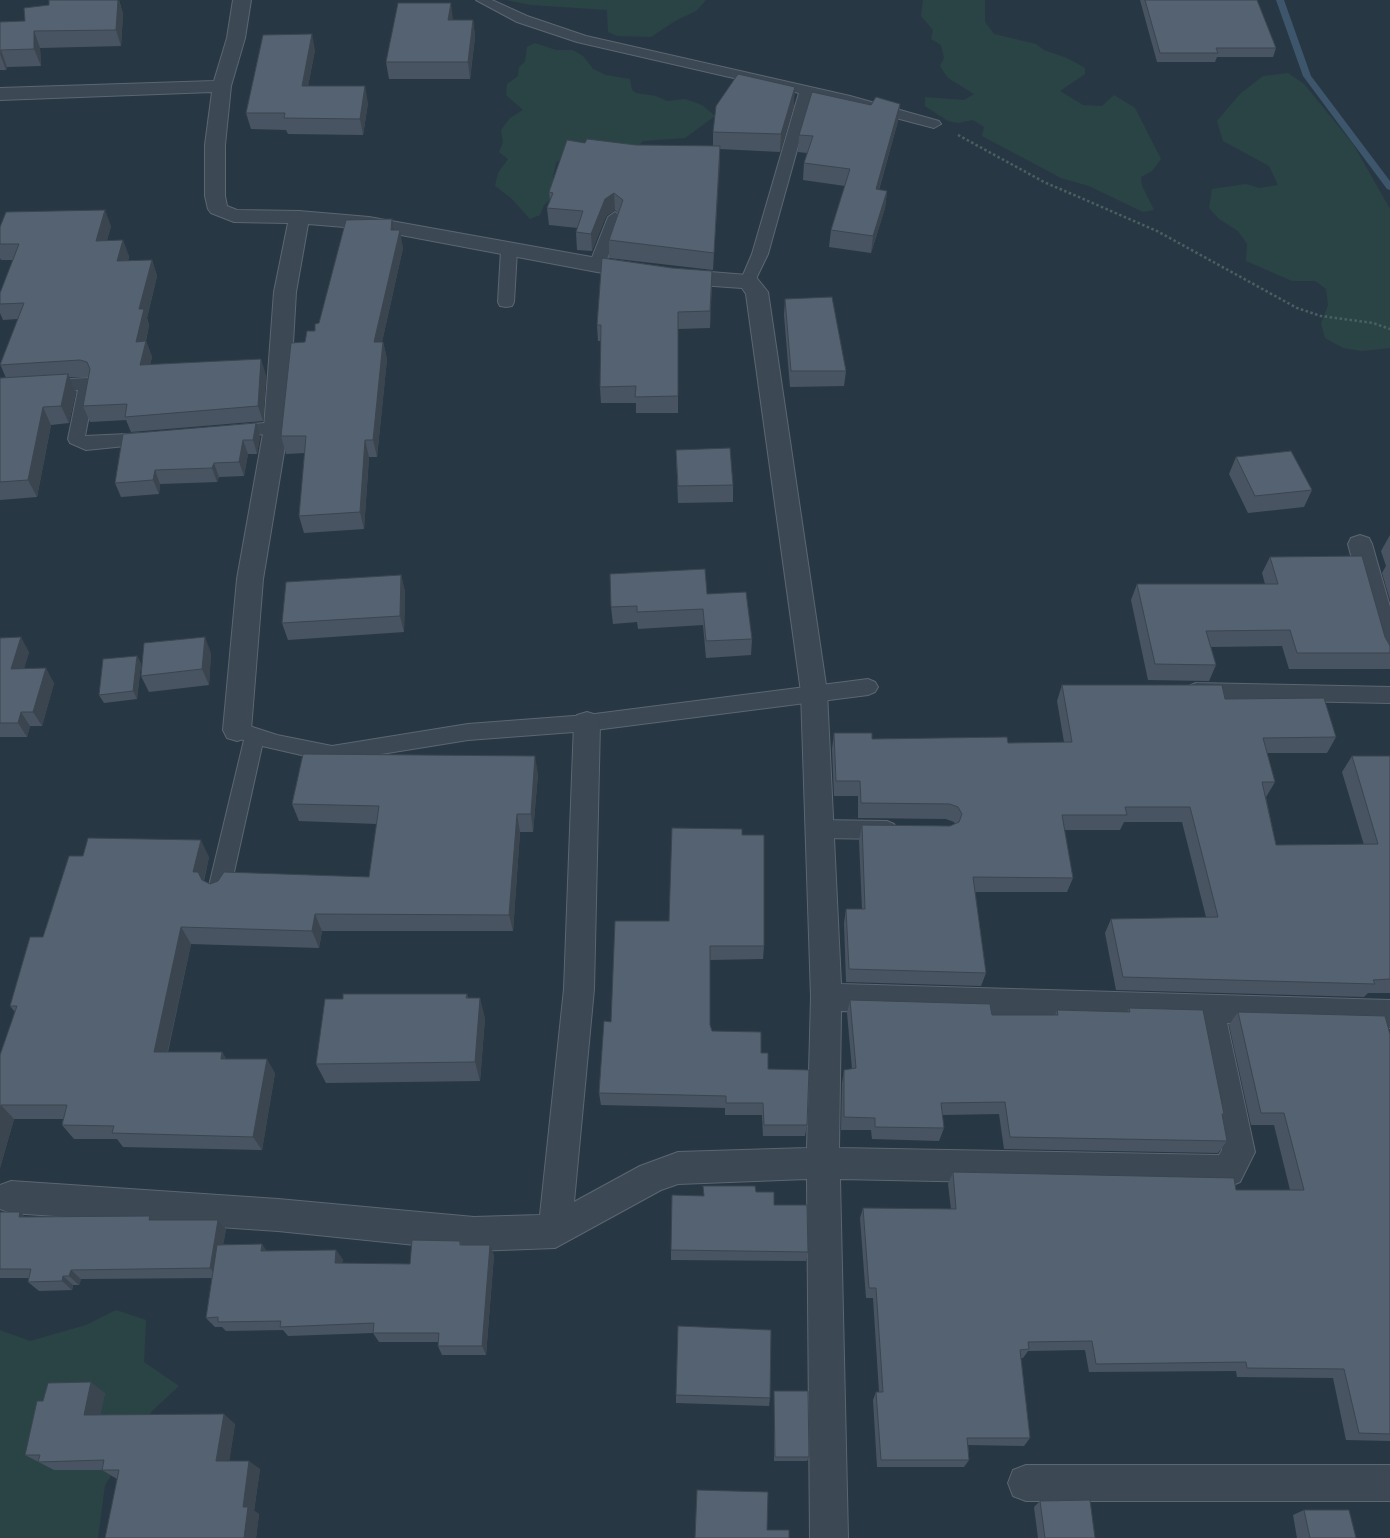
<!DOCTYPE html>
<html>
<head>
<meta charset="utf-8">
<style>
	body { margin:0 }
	canvas { display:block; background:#283744 }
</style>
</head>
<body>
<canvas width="1390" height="1538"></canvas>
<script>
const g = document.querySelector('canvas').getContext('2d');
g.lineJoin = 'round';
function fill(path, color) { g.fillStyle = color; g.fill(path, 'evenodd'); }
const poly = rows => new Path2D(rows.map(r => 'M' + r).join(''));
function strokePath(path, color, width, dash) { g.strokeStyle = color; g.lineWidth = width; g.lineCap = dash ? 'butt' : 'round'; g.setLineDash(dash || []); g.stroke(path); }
fill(poly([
	[506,0,706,0,696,11,675,21,651,37,618,36,608,32,607,10,531,5],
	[923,0,985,0,985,22,994,34,1036,44,1044,50,1067,58,1085,68,1085,74,1060,91,1083,105,1102,106,1114,95,1135,108,1161,159,1152,171,1141,177,1142,186,1154,210,1143,212,1089,186,1061,178,982,136,984,127,973,120,958,123,948,121,925,106,925,97,964,100,974,94,948,78,940,66,944,58,941,45,931,39,933,30,921,16],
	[535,43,556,50,573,50,583,56,593,69,606,75,630,79,632,90,636,93,656,96,667,101,685,99,702,105,715,116,685,138,643,141,637,147,565,154,556,163,553,177,555,195,544,205,540,215,530,219,511,198,495,186,498,173,508,159,499,152,503,142,501,130,510,118,523,110,506,95,507,84,518,76,519,67,525,62,527,47],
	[1288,73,1304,84,1353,144,1390,209,1390,348,1361,351,1343,348,1325,338,1321,324,1328,305,1326,289,1315,281,1292,281,1246,261,1247,244,1238,231,1219,219,1209,208,1212,189,1246,184,1259,188,1278,185,1269,166,1223,141,1217,121,1240,94,1263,76],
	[116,1310,146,1320,144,1362,179,1386,152,1411,105,1485,98,1538,0,1538,0,1330,30,1341,86,1325]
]), '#2a4445');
fill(poly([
	[1276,0,1284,0,1311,76,1390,181,1390,190,1387,189,1303,76,1276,0]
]), '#3e566c');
const service = poly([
	[476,0,492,0,527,16,586,36,850,96,939,121,941,124,934,128,812,96,768,254,753,285,743,285,740,282,752,254,799,93,577,42,517,22,476,0],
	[615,212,622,217,605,265,602,268,592,268,589,265,608,217,615,212],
	[509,245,517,250,514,302,512,306,506,307,500,306,498,302,501,250,509,245],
	[87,378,93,380,95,384,85,436,149,433,155,435,157,439,155,443,86,450,70,443,68,439,78,390,0,395,0,383,87,378],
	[276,422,282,424,284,428,282,432,230,438,224,436,222,432,224,428,230,426,276,422],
	[868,679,875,682,878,687,875,692,868,695,587,731,468,740,332,762,262,746,230,890,226,896,219,899,212,896,208,890,244,740,230,736,227,730,230,724,237,722,277,735,332,746,468,724,587,715,868,679],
	[1196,683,1390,687,1390,703,1196,699,1189,696,1186,691,1189,686,1196,683],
	[819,820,887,821,894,824,897,830,894,836,887,839,819,838,812,835,809,829,812,823,819,820]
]);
const minor = poly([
	[233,0,251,0,245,38,231,86,225,145,225,196,227,206,237,210,299,211,369,217,597,258,672,269,748,275,756,277,768,292,827,692,841,984,1390,1000,1390,1028,1227,1023,1255,1152,1240,1182,1228,1187,840,1179,848,1538,810,1538,807,1179,678,1184,661,1190,555,1248,474,1251,278,1231,11,1213,0,1209,0,1185,11,1181,278,1199,474,1217,540,1215,564,989,574,723,577,715,587,712,597,715,600,723,594,989,574,1202,640,1166,678,1152,807,1148,811,997,801,692,746,294,742,288,672,283,597,272,369,229,308,224,296,292,288,428,263,579,251,730,247,738,237,741,227,738,223,730,237,579,264,428,274,292,288,223,234,222,211,213,208,209,205,196,205,145,212,92,0,100,0,88,214,81,227,38,233,0],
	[841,1011,1196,1022,1222,1150,1219,1155,839,1148,841,1011],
	[1360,535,1369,538,1372,544,1390,607,1390,663,1381,660,1377,653,1348,544,1351,538,1360,535],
	[1026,1465,1390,1465,1390,1501,1026,1501,1013,1496,1008,1483,1013,1470,1026,1465]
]);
strokePath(service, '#5b6671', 2);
strokePath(minor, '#5b6671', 2);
strokePath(poly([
	[958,135,1044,182,1157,231,1297,308,1321,316,1373,323,1390,329]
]), '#496060', 2.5, [2.5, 2.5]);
fill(service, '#3c4853');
fill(minor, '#3c4853');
fill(poly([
	[49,0,119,0,123,14,121,46,40,48,41,66,7,67,6,70,0,70,0,22,25,21,49,5],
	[1140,0,1257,0,1276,48,1273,57,1217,57,1215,62,1157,62],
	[453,20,473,20,475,37,470,79,389,79,386,62],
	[315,50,308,86,368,103,363,135,288,134,286,130,251,129,246,113],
	[900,104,898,121,879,190,887,191,885,208,871,253,829,247,831,230,845,186,803,180,804,163,807,153,798,152,799,135,871,105],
	[794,105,780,152,720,149,713,270,609,258,609,240,618,213,615,210,606,216,592,251,577,250,576,232,578,228,549,225,547,208,550,200,549,192,585,143,636,145,713,146,713,132],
	[392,219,394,230,403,248,382,342,383,342,387,359,377,457,369,457,364,529,304,533,299,516,305,453,286,454,281,436,305,342,315,331,319,323],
	[111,226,107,240,129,256,128,261,152,260,157,276,147,318,149,325,146,341,152,357,150,365,266,375,263,421,131,432,126,420,90,422,83,406,89,377,69,377,76,392,69,423,51,425,37,497,0,500,0,378,6,378,0,364,18,319,3,320,0,313,0,293,13,260,1,260,0,258,0,227],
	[672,268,712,271,710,328,678,329,678,413,636,413,636,403,601,403,600,387,601,341,598,341,597,325],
	[785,299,846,371,844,386,790,387,784,315],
	[123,434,260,437,257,454,248,454,244,476,219,477,217,482,160,484,159,494,121,497,115,483],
	[676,450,733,485,733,502,678,503],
	[1236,457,1312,490,1304,507,1248,513,1229,474],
	[1390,535,1390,600,1382,573,1386,566,1381,551],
	[1270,557,1385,637,1390,646,1390,669,1289,669,1282,646,1211,647,1216,665,1209,681,1148,680,1131,600,1137,584,1265,584,1262,573],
	[401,575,405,592,404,632,288,640,282,623],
	[707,594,752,639,751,655,706,658,703,625,638,629,637,622,613,624,611,607],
	[0,638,29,652,24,668,54,683,42,726,30,726,27,737,0,737],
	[211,653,209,685,149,692,141,676],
	[137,656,141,664,137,699,104,703,99,695],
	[1062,685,1225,699,1336,737,1327,753,1267,753,1275,782,1266,797,1276,845,1364,845,1342,772,1352,756,1390,756,1390,993,1368,993,1364,997,1116,990,1105,933,1111,919,1206,917,1182,822,1124,822,1120,830,1064,830,1073,878,1067,892,975,892,986,973,981,986,846,982,844,923,846,909,862,909,859,840,862,825,950,826,955,824,954,822,946,819,858,818,858,796,834,796,832,749,834,733,872,739,1008,743,1064,742,1057,701],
	[538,774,533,832,520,832,513,931,322,931,319,948,191,944,168,1052,222,1052,226,1059,275,1073,262,1150,123,1147,117,1139,74,1139,62,1125,63,1119,14,1119,0,1168,0,1055,15,1012,10,1006,43,937,209,857,204,881,210,884,369,877,377,824,299,821,292,804],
	[742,835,764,946,763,959,710,960,710,1025,712,1031,761,1053,768,1069,807,1125,805,1136,763,1136,762,1115,725,1115,725,1108,601,1105,599,1093,611,1022],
	[467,994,468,998,485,1018,480,1081,326,1083,316,1064],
	[850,1000,992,1015,1055,1015,1057,1010,1127,1012,1129,1008,1224,1114,1222,1116,1227,1141,1218,1153,1004,1149,999,1114,942,1115,944,1128,939,1141,872,1139,871,1130,841,1130,842,1083,844,1070,852,1069,847,1013],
	[1238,1012,1390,1034,1390,1441,1346,1440,1333,1378,1237,1377,1236,1371,1089,1372,1085,1350,1028,1351,1023,1358,1021,1358,1030,1438,1024,1446,968,1445,969,1460,964,1467,877,1467,873,1400,876,1392,879,1392,873,1298,866,1298,860,1218,863,1208,951,1209,948,1184,953,1172,1236,1190,1290,1190,1274,1125,1251,1125,1229,1025],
	[756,1192,774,1205,808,1252,806,1261,671,1260,671,1250,703,1196],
	[0,1212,25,1217,154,1220,218,1220,226,1229,223,1244,267,1251,336,1250,343,1260,342,1263,410,1264,460,1241,462,1245,494,1255,486,1355,442,1355,438,1346,438,1342,379,1342,373,1333,288,1336,283,1330,226,1331,222,1327,215,1327,206,1318,212,1278,81,1279,79,1285,73,1285,72,1290,39,1291,28,1282,29,1278,0,1278],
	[774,1391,809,1457,807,1461,774,1461],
	[105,1393,100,1415,235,1424,229,1461,260,1469,254,1511,259,1514,256,1538,105,1538,117,1479,102,1470,103,1470,54,1470,25,1455,43,1401],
	[676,1395,770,1398,769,1406,676,1403],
	[1040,1501,1095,1538,1038,1538,1034,1507],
	[1304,1510,1356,1538,1297,1538,1293,1515]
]), '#485461');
fill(poly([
	[118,0,119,0,123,14,121,46,116,30],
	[451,3,453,20,448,20],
	[473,20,475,37,470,79,468,62],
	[34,31,40,48,41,66,34,49],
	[312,34,315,50,305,102,302,86],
	[1,50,7,67,6,70,0,54],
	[365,86,368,103,363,135,360,119],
	[795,87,794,105,780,152,781,134],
	[900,104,898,121,874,206,876,189],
	[720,146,720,164,713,270,714,253],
	[887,191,885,208,871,253,873,236],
	[614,193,615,210,606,216,592,251,591,234,605,199],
	[105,210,111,226,102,256,96,241],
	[392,219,396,237,391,230],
	[400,230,403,248,378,360,374,342],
	[123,240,129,256,123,277,117,261],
	[152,260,157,276,147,318,149,325,142,357,136,342,139,309],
	[712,271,712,288,710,328,710,311],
	[146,341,152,357,146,381,140,365],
	[383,342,387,359,377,457,373,440],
	[261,359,266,375,263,421,258,406],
	[68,374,76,392,69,423,61,406],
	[43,407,51,425,37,497,28,480],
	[256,423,260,437,257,454,253,440],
	[243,440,248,454,244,476,239,462],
	[365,440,369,457,364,529,360,512],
	[214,463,219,477,217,482,212,468],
	[155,470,160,484,159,494,153,480],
	[401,575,405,592,404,632,400,616],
	[21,637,29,652,20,683,11,669],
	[205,637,211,653,209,685,202,669],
	[137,656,141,664,137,699,133,691],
	[46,668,54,683,42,726,33,712],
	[21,712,30,726,27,737,18,723],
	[535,756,538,774,533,832,531,814],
	[517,814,520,832,513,931,509,915],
	[201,840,209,857,203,883,193,872],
	[315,914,322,931,319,948,312,931],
	[181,927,191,944,164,1067,154,1052],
	[480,998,485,1018,480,1081,475,1062],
	[222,1052,231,1066,221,1059],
	[267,1059,275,1073,262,1150,253,1137],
	[1,1105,14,1119,0,1168,0,1107],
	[20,1212,31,1222,19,1217],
	[218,1220,226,1229,218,1278,210,1268],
	[262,1244,269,1254,261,1251],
	[490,1245,494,1255,486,1355,482,1346],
	[336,1250,343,1260,341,1273,335,1263],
	[71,1270,81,1279,79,1285,69,1276],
	[63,1276,73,1285,72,1290,62,1281],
	[91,1382,105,1393,98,1425,84,1415],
	[224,1414,235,1424,228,1470,216,1461],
	[249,1461,260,1469,254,1511,259,1514,256,1538,244,1538,243,1507]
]), '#3b454f');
const building = poly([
	[49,0,118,0,116,30,34,31,34,49,1,50,0,52,0,22,25,21,24,8,49,5,49,0],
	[1145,0,1257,0,1276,48,1216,48,1218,53,1160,53,1145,0],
	[398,3,451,3,448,20,473,20,468,62,386,62,398,3],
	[312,34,302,86,365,86,360,119,284,118,285,113,246,113,263,35,312,34],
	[738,74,795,87,781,134,713,132,716,106,738,74],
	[812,92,871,105,876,97,900,104,876,189,887,191,873,236,831,230,850,169,804,163,813,136,799,135,812,92],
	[587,139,636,145,720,146,714,253,609,240,623,200,614,193,605,199,591,234,576,232,583,211,547,208,553,193,549,192,567,140,585,143,587,139],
	[105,210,96,241,123,240,117,261,152,260,139,309,144,309,136,342,146,341,140,365,261,359,258,406,125,417,127,404,83,406,90,369,87,362,80,360,0,365,24,303,0,304,0,293,19,244,0,244,0,227,6,212,105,210],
	[392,219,391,230,400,230,374,342,383,342,373,440,365,440,360,512,299,516,306,436,281,436,291,343,305,342,307,331,315,331,315,324,319,323,346,220,392,219],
	[602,258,672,268,712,271,710,311,678,312,678,396,635,397,636,386,600,387,601,325,597,325,602,258],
	[832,297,846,371,791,371,785,299,832,297],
	[68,374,61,406,43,407,28,480,0,482,0,378,68,374],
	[256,423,253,440,243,440,239,462,214,463,212,468,155,470,153,480,115,483,123,434,256,423],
	[730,448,733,485,678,486,676,450,730,448],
	[1291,451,1312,490,1255,496,1236,457,1291,451],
	[1362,556,1385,637,1390,646,1390,653,1297,653,1290,630,1206,631,1216,665,1155,664,1137,584,1278,584,1270,557,1362,556],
	[705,569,707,594,746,592,752,639,706,641,703,609,637,612,637,606,611,607,610,574,705,569],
	[401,575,400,616,282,623,286,582,401,575],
	[21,637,11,669,46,668,33,712,21,712,18,723,0,723,0,638,21,637],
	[205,637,202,669,141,676,144,643,205,637],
	[137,656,133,691,99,695,103,659,137,656],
	[1062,685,1222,685,1225,699,1324,698,1336,737,1263,738,1275,782,1262,782,1276,845,1378,844,1352,756,1390,756,1390,979,1373,980,1375,984,1123,977,1111,919,1218,917,1190,807,1125,807,1127,815,1062,815,1073,878,973,877,986,973,849,969,846,909,865,909,862,825,950,826,959,822,962,814,958,807,950,804,861,803,860,781,836,781,834,733,872,733,872,739,1007,737,1008,743,1072,742,1062,685],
	[303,754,535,756,531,814,517,814,509,915,315,914,312,931,181,927,154,1052,222,1052,221,1059,267,1059,253,1137,112,1133,114,1126,62,1125,67,1105,1,1105,0,1107,0,1055,17,1006,10,1006,30,937,43,937,69,856,83,856,88,838,201,840,193,872,198,872,202,880,210,884,218,881,224,872,369,877,379,806,292,804,303,754],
	[672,828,742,829,742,835,764,835,764,946,710,946,710,1025,712,1031,761,1032,761,1053,768,1053,768,1069,809,1070,807,1125,764,1125,763,1103,726,1103,726,1096,599,1093,604,1021,611,1022,615,921,669,921,672,828],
	[343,994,467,994,466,998,480,998,475,1062,316,1064,325,999,343,999,343,994],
	[850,1000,990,1004,992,1015,1058,1015,1057,1010,1130,1012,1129,1008,1203,1010,1224,1114,1222,1114,1227,1141,1010,1137,1005,1102,941,1103,944,1128,875,1127,875,1118,844,1117,844,1070,856,1068,850,1000],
	[1238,1012,1385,1016,1390,1034,1390,1434,1359,1433,1344,1369,1247,1368,1246,1362,1096,1364,1092,1341,1028,1342,1029,1349,1020,1350,1030,1438,967,1438,969,1460,881,1460,876,1392,883,1392,876,1288,869,1288,863,1208,956,1209,953,1172,1234,1178,1236,1190,1304,1190,1284,1113,1261,1113,1238,1012],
	[703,1186,755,1186,756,1192,774,1192,774,1205,807,1205,808,1252,671,1250,672,1195,704,1196,703,1186],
	[0,1212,20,1212,19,1217,150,1216,149,1220,218,1220,210,1268,71,1270,69,1276,63,1276,62,1281,28,1282,31,1269,0,1269,0,1212],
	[412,1240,460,1241,460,1245,490,1245,482,1346,438,1346,439,1333,373,1333,374,1323,280,1327,281,1321,218,1322,218,1317,206,1318,217,1245,262,1244,261,1251,336,1250,335,1263,410,1264,412,1240],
	[678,1326,771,1330,770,1398,676,1395,678,1326],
	[91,1382,84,1415,224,1414,216,1461,249,1461,243,1507,248,1507,244,1538,105,1538,119,1470,102,1470,104,1460,38,1462,40,1455,25,1455,37,1401,43,1401,48,1383,91,1382],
	[774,1391,808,1391,809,1457,775,1457,774,1391],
	[697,1490,768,1492,767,1530,789,1530,789,1538,695,1538,697,1490],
	[1090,1500,1095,1538,1045,1538,1040,1501,1090,1500],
	[1304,1510,1349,1510,1356,1538,1310,1538,1304,1510]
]);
fill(building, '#546271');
strokePath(building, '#3b454f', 1);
</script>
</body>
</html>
